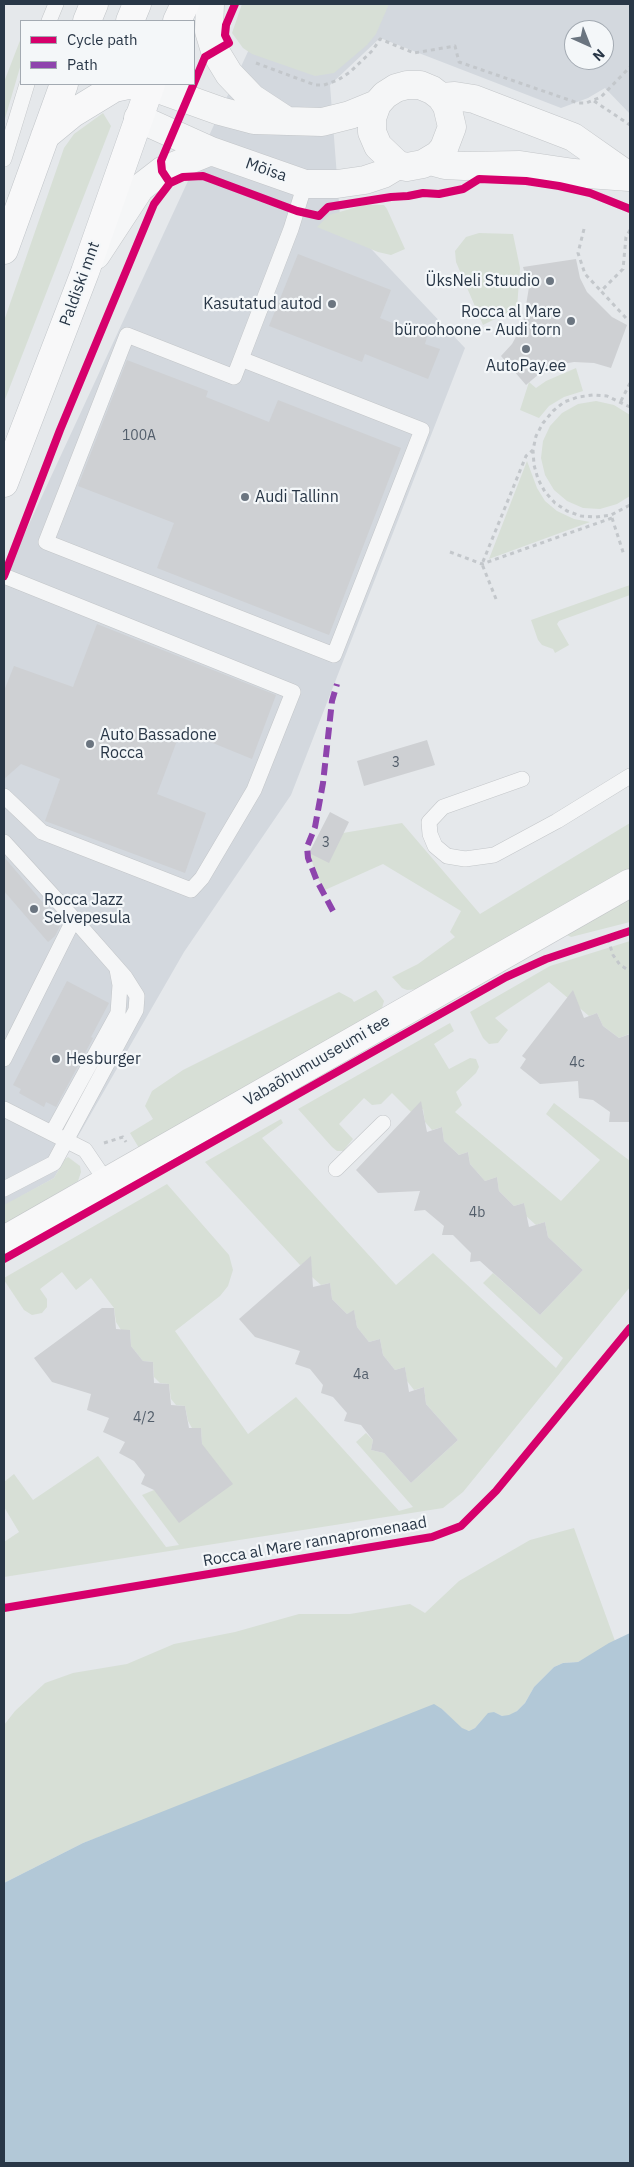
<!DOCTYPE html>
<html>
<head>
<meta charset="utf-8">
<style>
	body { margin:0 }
	#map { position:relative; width:634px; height:2167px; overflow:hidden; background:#e5e8eb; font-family:"IBM Plex Sans",sans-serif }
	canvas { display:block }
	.frame { position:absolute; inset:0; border:5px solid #293747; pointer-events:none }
	.legend { position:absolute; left:20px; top:20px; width:175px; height:65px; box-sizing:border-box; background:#f4f7f9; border:1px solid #a3aab2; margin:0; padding:6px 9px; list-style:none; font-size:15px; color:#293747 }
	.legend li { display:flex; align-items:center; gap:10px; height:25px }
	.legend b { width:25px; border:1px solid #a3aab2 }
	.north { position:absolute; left:564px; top:20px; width:50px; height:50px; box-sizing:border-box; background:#f4f7f9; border:1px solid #a3aab2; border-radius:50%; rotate:136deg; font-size:14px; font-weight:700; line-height:20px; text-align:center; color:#293747 }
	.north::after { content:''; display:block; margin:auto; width:18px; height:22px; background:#6b7580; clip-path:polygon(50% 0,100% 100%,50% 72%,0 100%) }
</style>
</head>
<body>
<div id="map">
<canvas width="634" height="2167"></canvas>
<div class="frame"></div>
<ul class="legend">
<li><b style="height:6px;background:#d6006c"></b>Cycle path</li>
<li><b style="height:6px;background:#8e44ad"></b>Path</li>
</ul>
<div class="north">N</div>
</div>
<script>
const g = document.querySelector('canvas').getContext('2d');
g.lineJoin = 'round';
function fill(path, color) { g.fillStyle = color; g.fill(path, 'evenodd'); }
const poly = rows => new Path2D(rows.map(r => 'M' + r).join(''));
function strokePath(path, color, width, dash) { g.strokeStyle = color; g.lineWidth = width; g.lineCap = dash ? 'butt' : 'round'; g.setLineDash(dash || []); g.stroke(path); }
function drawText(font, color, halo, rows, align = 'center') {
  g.font = font + ' "IBM Plex Sans",sans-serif'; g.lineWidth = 4.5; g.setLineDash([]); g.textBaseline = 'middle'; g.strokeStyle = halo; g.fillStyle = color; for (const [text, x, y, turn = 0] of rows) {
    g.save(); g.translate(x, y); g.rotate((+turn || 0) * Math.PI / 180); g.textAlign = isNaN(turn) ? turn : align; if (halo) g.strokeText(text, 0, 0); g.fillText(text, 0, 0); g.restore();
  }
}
fill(poly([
	[270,4,630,4,630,114,605,88,588,98,561,108,380,38,330,85,340,216,465,348,291,795,184,952,54,1178,4,1206,4,588,11,563],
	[574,30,604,30,604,60,574,60]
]), '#d3d8de');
fill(poly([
	[242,4,389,4,376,34,367,45,334,73,315,76,252,54,243,48,232,33],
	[21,38,21,64,4,122,4,82],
	[103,113,111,126,4,402,4,321,64,148,74,134],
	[364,205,384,205,387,209,405,249,391,255,378,252,317,227,329,215],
	[479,233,513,234,520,268,517,308,483,325,456,262,455,251,466,237],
	[576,368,583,391,564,397,549,406,539,418,520,410,529,382,536,388,546,381],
	[596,401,614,405,630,415,630,496,617,504,600,509,583,508,567,501,554,490,545,475,541,458,543,441,550,426,562,413,578,404],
	[527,461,537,488,545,501,557,511,574,519,590,522,489,559],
	[630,585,630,595,559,621,557,624,569,645,555,653,553,649,542,645,538,640,531,620],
	[402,823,480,914,630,823,630,869,420,989,407,990,402,988,392,977,418,964,455,937,450,932,461,911,383,864,325,890,318,879,309,853,343,833],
	[630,897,630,922,571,937,565,934],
	[630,941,630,1039,629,1034,619,1038,603,1026,597,1013,589,1016,549,982,495,1018,508,1030,498,1043,489,1044,483,1038,470,1012,550,966],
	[376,990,384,1001,382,1008,376,1014,139,1148,130,1133,153,1119,145,1106,152,1091,183,1070,339,992,352,999,354,1002],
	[450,1023,454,1031,434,1044,449,1069,470,1058,476,1059,479,1067,476,1073,456,1092,462,1105,455,1112,561,1201,600,1160,546,1114,554,1103,630,1161,630,1287,463,1492,443,1508,4,1577,4,1542,19,1532,4,1507,4,1482,14,1474,33,1500,98,1456,166,1547,179,1545,142,1495,154,1490,202,1444,201,1428,192,1428,188,1421,185,1406,176,1405,171,1399,169,1384,160,1383,154,1377,153,1362,143,1361,131,1346,130,1330,121,1330,116,1322,114,1308,91,1278,76,1290,62,1272,40,1289,47,1299,47,1307,42,1313,32,1315,24,1310,4,1280,4,1278,167,1184,229,1255,233,1270,228,1286,220,1296,175,1331,248,1434,296,1397,399,1511,413,1507,356,1442,366,1433,373,1440,371,1450,384,1453,411,1483,458,1440,426,1404,424,1387,414,1390,407,1381,405,1367,395,1370,383,1355,380,1339,369,1342,357,1327,354,1311,347,1314,332,1299,330,1283,321,1285,312,1277,311,1262,300,1265,205,1162,281,1119,283,1123,262,1138,396,1285,433,1253,556,1368,563,1358,483,1283,493,1273,540,1315,583,1270,548,1237,545,1222,536,1225,526,1216,524,1203,514,1206,499,1191,497,1177,485,1181,470,1164,468,1152,459,1155,444,1141,442,1127,432,1130,425,1122,423,1109,411,1112,392,1093,381,1104,372,1105,364,1098,339,1124,353,1139,343,1151,337,1151,332,1147,298,1109],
	[68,1157,80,1166,81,1172,78,1181,4,1225,4,1205,54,1178,65,1159],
	[574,1528,615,1641,578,1662,563,1663,554,1667,534,1687,525,1703,517,1711,509,1716,502,1716,494,1712,483,1719,475,1728,469,1731,462,1729,442,1709,83,1843,4,1883,4,1725,15,1711,45,1683,73,1673,127,1664,174,1644,235,1632,299,1614,350,1614,410,1604,425,1613,459,1581,530,1540]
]), '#d7dfd6');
fill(poly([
	[630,1633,630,2163,4,2163,4,1883,83,1843,434,1704,442,1709,462,1728,469,1731,475,1728,488,1713,494,1712,502,1716,509,1715,517,1711,525,1703,534,1687,554,1667,563,1663,578,1662,609,1643]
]), '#b2c8d7');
fill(poly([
	[298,254,391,290,380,318,427,337,425,344,440,349,428,379,365,354,362,362,269,326],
	[576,259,580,278,587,292,612,317,627,325,611,368,594,363,574,362,556,365,539,374,526,385,501,356,512,344,523,324,529,287,523,267],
	[127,360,208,391,206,397,269,422,278,400,401,448,329,635,157,568,174,523,78,486],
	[97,624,276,695,252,759,181,730,157,794,206,813,185,873,45,821,60,779,21,764,4,779,4,691,14,666,73,687],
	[427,740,435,765,364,786,357,761],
	[330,812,349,822,329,863,309,853],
	[4,857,61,924,55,936,48,942,4,891],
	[67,981,109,1003,91,1037,93,1038,56,1107,46,1102,44,1107,19,1093,21,1089,13,1085],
	[573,990,584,1018,597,1013,603,1026,619,1038,630,1034,630,1122,609,1122,610,1112,593,1100,579,1098,578,1081,540,1084,520,1068,526,1059,522,1056],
	[421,1101,427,1132,442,1127,444,1141,459,1155,468,1152,470,1164,485,1181,497,1177,499,1191,514,1206,524,1203,529,1227,545,1222,548,1237,583,1270,540,1315,480,1261,470,1262,471,1253,453,1235,442,1235,444,1226,425,1210,414,1211,420,1191,378,1193,356,1170],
	[311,1256,313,1287,330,1283,332,1299,347,1314,354,1310,357,1327,369,1342,380,1339,383,1355,395,1370,405,1367,409,1392,424,1387,426,1404,458,1440,411,1483,384,1453,371,1450,373,1440,361,1425,344,1421,347,1413,333,1397,321,1393,323,1385,310,1369,295,1364,300,1351,255,1337,239,1319],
	[102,1308,114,1308,116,1329,130,1330,131,1346,143,1361,153,1362,154,1383,169,1384,171,1405,185,1406,189,1428,201,1428,202,1444,233,1484,179,1523,154,1490,141,1484,145,1475,134,1461,119,1453,125,1442,103,1432,109,1418,87,1410,91,1394,52,1382,34,1358]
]), '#ced0d3');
const lane = poly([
	[49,21,56,4],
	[4,159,27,84],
	[241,359,234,377,127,335,46,542,334,655,422,430,241,359,291,229,305,184],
	[4,576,293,692,254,790,202,878,191,890,42,832,4,796],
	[522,779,443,807,429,822,430,834,435,846,447,856,465,859,494,855,557,821,630,776],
	[4,842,74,919,125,977,137,996,136,1010,54,1163,4,1189],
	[4,1059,74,919],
	[4,1109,85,1150,106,1181],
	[52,1133,118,1013,120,985,117,969],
	[336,1169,383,1123]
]);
const street = poly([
	[210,4,209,31,215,51,229,74,252,98,287,121],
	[407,85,420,85,432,90,441,97,447,106,452,127,444,148,438,155,423,164,407,167,398,165,378,146,372,132,372,118,377,104,385,95,396,88,407,85],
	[150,86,220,111,254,120,322,122,350,115,377,104],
	[441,97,455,96,474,99,573,137,630,177],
	[138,118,211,151,305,184,337,184,365,180,383,174,398,165],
	[430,161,445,165,464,166,520,165,574,173,629,177],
	[96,255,140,188,162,171,211,151]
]);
const secondary = poly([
	[4,1240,630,883]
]);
const primary = poly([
	[87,21,94,4],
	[130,21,137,4],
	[177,21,185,4],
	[45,136,73,113,114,88,128,85,150,86],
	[4,250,64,84],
	[4,483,85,272,151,84]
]);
strokePath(lane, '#c3c6c9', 16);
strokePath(street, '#c3c6c9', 29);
strokePath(secondary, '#c3c6c9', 29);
strokePath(primary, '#c1c5c9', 29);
strokePath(poly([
	[256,63,315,85,324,85,338,80,350,72,373,50,380,39,414,53,455,46,459,62,578,103,586,103,601,97,630,67],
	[594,101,630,125],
	[584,229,578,253,585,274,601,291],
	[630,230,626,237,623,269,601,291,626,318,630,319],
	[621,401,630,383],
	[630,407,607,396,593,395,578,397,564,402,553,411,543,423,536,436,533,450,534,465,538,479,545,492,555,503,567,511,581,516,596,517,611,515,630,505],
	[612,518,624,555],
	[450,552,482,564,612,518],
	[496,599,482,564,526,456,533,450],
	[608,939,613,955,620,965,630,971],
	[104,1143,123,1137,126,1142]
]), '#c3c7cb', 3, [4, 4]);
strokePath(lane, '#f5f6f7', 15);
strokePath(street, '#f5f6f7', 28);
strokePath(secondary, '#f8f8f9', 28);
strokePath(primary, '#f8f8f9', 28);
strokePath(poly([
	[333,911,317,881,308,858,307,847,315,827,323,783,332,701,337,684]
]), '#8e44ad', 6, [12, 6]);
strokePath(poly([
	[170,183,162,171,161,161,205,57,229,43,225,35,226,25,235,4],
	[4,576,60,430,154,204,170,183,183,177,203,176,297,211,319,216,328,207,391,197,408,196,423,193,439,194,463,189,479,179,526,181,559,186,590,193,630,209],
	[4,1259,506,977,546,959,630,931],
	[4,1608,432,1537,461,1526,496,1491,630,1328]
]), '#d6006c', 8);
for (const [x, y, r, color] of [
	[550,281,5,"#6b7580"],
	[332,304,5,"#6b7580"],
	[571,321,5,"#6b7580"],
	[526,349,5,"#6b7580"],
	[245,497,5,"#6b7580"],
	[90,744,5,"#6b7580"],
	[34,909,5,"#6b7580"],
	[56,1059,5,"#6b7580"]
]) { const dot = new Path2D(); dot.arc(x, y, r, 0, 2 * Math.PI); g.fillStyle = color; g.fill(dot); strokePath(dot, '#f4f7f9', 2); }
drawText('14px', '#535e6b', null, [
	["100A",139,436],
	["3",396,763],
	["3",326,843],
	["4c",577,1063],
	["4b",477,1213],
	["4a",361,1375],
	["4/2",144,1418]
]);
drawText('16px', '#293747', '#f4f7f9', [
	["Mõisa",266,170,19],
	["Paldiski mnt",80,284,-70],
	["Vabaõhumuuseumi tee",317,1061,-30],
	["Rocca al Mare rannapromenaad",315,1542,-10]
]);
drawText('16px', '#293747', '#f4f7f9', [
	["ÜksNeli Stuudio",540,281,"right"],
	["Kasutatud autod",322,304,"right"],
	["Rocca al Mare",561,312,"right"],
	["büroohoone - Audi torn",561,330,"right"],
	["AutoPay.ee",526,366,"center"],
	["Audi Tallinn",255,497],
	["Auto Bassadone",100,735],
	["Rocca",100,753],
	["Rocca Jazz",44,900],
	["Selvepesula",44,918],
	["Hesburger",66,1059]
], 'left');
</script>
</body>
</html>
